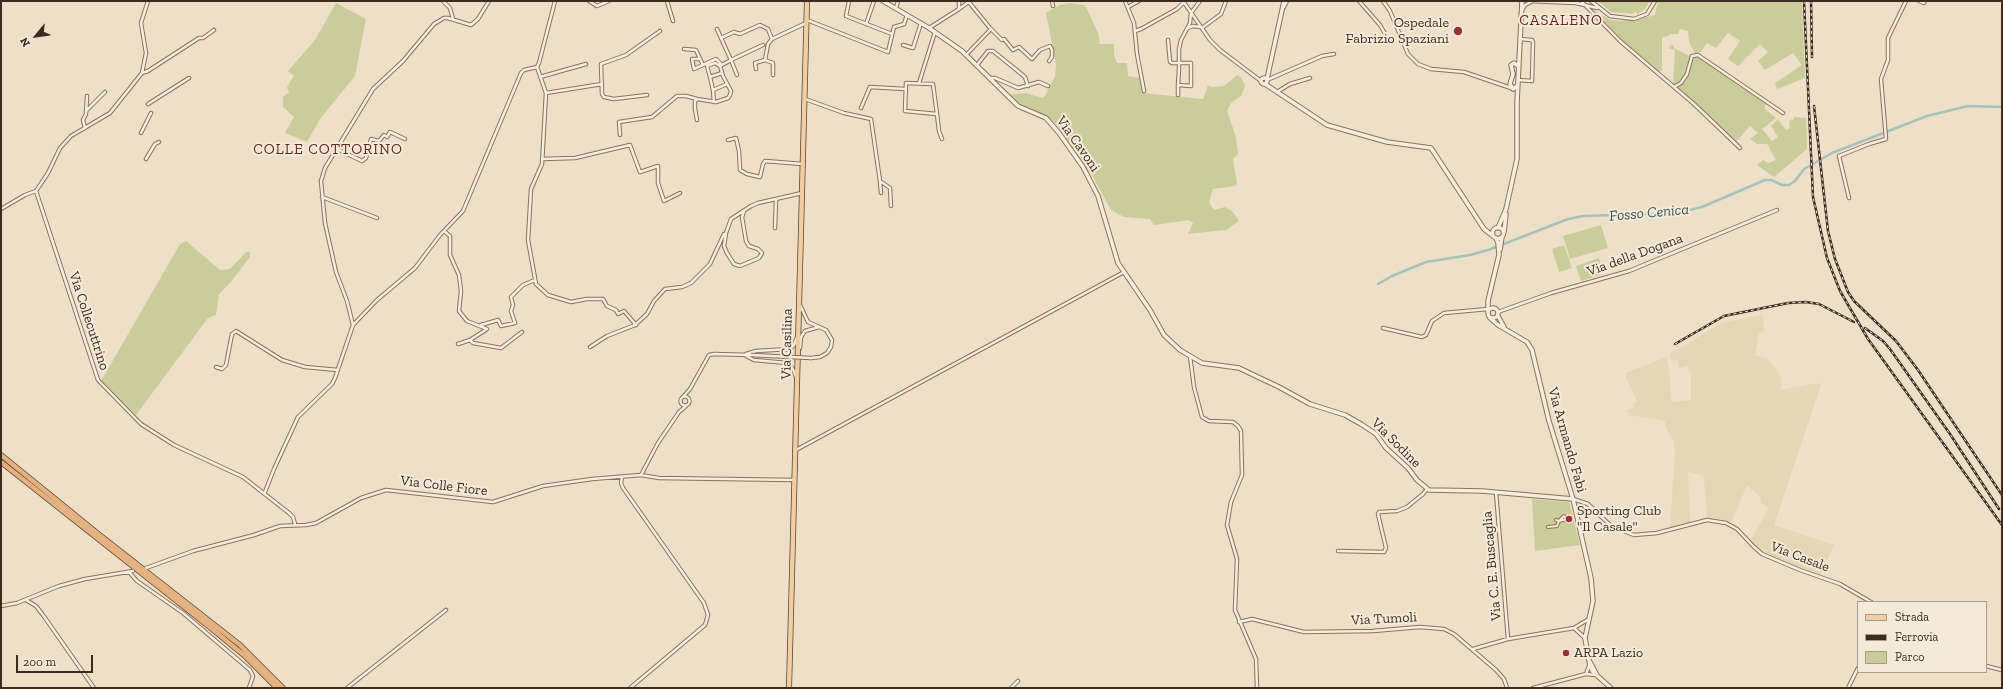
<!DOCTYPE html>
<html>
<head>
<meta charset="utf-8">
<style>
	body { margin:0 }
	#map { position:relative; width:2003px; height:689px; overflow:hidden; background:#eedfc9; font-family:"Zilla Slab",serif }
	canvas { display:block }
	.frame { position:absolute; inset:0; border:2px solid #3b2b21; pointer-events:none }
	.legend { position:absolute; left:1857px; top:601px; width:130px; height:72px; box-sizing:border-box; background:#f5ead8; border:1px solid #ab9e8f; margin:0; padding:5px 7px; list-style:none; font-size:12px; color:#3b2b21 }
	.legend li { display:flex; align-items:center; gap:8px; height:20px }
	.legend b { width:20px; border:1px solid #ab9e8f }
	.north { position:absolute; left:16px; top:16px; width:40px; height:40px; -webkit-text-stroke:3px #f5ead8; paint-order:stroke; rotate:241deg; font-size:11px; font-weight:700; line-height:16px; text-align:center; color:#3b2b21 }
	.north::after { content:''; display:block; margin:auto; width:14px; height:18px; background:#3b2b21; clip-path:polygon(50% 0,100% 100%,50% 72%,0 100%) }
	.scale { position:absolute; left:16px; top:655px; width:77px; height:18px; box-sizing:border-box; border:2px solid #3b2b21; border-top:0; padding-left:5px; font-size:12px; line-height:14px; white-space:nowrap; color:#3b2b21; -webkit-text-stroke:3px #f5ead8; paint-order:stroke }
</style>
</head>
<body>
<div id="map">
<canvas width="2003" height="689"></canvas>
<div class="frame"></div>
<ul class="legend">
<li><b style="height:5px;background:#efcfa2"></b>Strada</li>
<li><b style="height:5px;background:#3b2b21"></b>Ferrovia</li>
<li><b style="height:11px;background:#cbcc9c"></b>Parco</li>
</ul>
<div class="north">N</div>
<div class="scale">200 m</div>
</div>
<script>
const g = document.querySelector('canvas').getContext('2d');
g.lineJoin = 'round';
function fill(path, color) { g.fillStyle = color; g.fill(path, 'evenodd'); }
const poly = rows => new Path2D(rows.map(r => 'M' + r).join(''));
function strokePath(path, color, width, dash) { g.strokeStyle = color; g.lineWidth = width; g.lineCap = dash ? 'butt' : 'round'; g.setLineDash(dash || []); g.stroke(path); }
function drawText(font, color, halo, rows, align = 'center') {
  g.font = font + ' "Zilla Slab",serif'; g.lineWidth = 4; g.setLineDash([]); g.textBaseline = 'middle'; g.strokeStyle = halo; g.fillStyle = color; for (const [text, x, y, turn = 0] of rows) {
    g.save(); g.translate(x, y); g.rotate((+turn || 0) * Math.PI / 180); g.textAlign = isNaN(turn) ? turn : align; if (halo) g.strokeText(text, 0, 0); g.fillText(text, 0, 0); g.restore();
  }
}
fill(poly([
	[1763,315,1764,332,1759,333,1755,355,1767,358,1774,367,1780,376,1782,386,1780,390,1817,383,1821,385,1774,525,1834,545,1820,575,1768,555,1750,541,1769,508,1761,503,1761,498,1747,485,1732,521,1729,522,1718,519,1707,518,1704,476,1688,472,1690,523,1670,529,1675,450,1673,439,1665,427,1665,421,1629,415,1628,412,1624,412,1634,407,1633,404,1637,401,1626,378,1626,373,1667,357,1670,380,1671,401,1674,402,1691,400,1691,374,1689,373,1688,366,1678,368,1678,360,1671,361,1670,354,1721,323]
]), '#e3d7b6');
fill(poly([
	[1598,1,1650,1,1645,9,1637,14,1636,12,1634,12,1634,14,1611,12],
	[1658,1,1802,1,1805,78,1777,89,1775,83,1802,65,1793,53,1765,70,1758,61,1768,52,1760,44,1738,66,1728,59,1740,41,1728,33,1716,48,1707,43,1699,54,1695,53,1689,42,1688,31,1680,29,1678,34,1669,34,1669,36,1662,37,1662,70,1659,72,1620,38,1594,10,1610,20,1620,21,1639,19,1655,15],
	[336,3,366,19,355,76,320,119,307,142,285,133,294,117,283,107,283,97,289,92,287,87,294,76,288,71,315,40],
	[1071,3,1083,5,1086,7,1098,33,1100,44,1114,44,1114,55,1117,63,1127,63,1128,76,1140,78,1143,93,1203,99,1208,85,1211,87,1224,86,1237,75,1241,77,1245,86,1241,96,1231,103,1227,111,1236,137,1238,154,1233,159,1237,184,1236,186,1213,189,1209,202,1214,210,1225,207,1233,212,1239,221,1226,230,1188,234,1193,223,1189,220,1154,225,1150,219,1124,217,1111,210,1092,175,1080,161,1058,126,1051,119,1022,105,1008,95,1025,93,1043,98,1045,96,1055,76,1056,65,1046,13,1060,5],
	[1672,44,1675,49,1690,56,1697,56,1768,102,1764,108,1776,118,1762,129,1772,141,1778,137,1771,126,1778,119,1786,130,1790,128,1789,121,1794,119,1794,117,1806,118,1807,149,1774,177,1757,165,1763,160,1768,163,1776,160,1767,144,1757,144,1750,139,1758,133,1750,126,1735,143,1673,85,1675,50,1668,48],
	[1601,225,1608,248,1570,259,1563,236],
	[186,241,220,270,230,269,246,252,250,252,250,257,230,283,219,294,216,315,208,318,136,415,101,381,180,244],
	[1564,245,1572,268,1559,272,1552,249],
	[1599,258,1603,274,1581,281,1576,266],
	[1532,499,1569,502,1580,545,1535,551]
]), '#cbcc9c');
strokePath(poly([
	[1378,284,1392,276,1426,262,1470,255,1491,249,1568,219,1583,216,1678,213,1702,207,1765,180,1771,180,1782,185,1789,185,1795,181,1804,169,1832,153,1927,116,1968,106,2002,107]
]), '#a9c2b8', 2.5);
const pedestrian = poly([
	[1556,520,1559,521,1571,518],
	[1560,520,1564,516,1567,519],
	[1548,527,1557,526,1559,521]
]);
const minor = poly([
	[443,1,450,8,453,19],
	[489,1,478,19,471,25,448,18,444,18,434,24,403,61,373,89,325,168,321,181,325,223,336,272,347,301,353,325,377,300,415,268,440,235,463,211,521,73,524,70,537,67,539,63,555,1],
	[589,1,597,6,609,1],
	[667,1,673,21],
	[849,1,846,16,892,34],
	[968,1,990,28,1002,40,1004,39,1013,50,1019,47,1032,59,1040,50,1050,46,1052,50,1052,57,1049,61],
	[1052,1,1053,6],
	[1125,1,1134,23,1137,54,1144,91],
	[1183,1,1210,40,1220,50,1261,81],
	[1359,1,1380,25,1388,39],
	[1383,1,1390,11,1408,54,1418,64,1431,69,1464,72,1511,88],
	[1528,1,1576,3,1597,8],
	[1581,1,1620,41,1694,104,1740,148],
	[1591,1,1610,16,1634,19,1647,14,1655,1],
	[1919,1,1924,3,1925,1],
	[1128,7,1139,1],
	[1284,7,1287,1],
	[896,8,898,1],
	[959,9,970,1],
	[1522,10,1525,5,1531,2],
	[807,20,888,52,894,27,904,24,907,15],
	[866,24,874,1],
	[929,28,959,9,959,1],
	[1188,28,1193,26,1200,27],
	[1202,28,1221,14,1226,1],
	[717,29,721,38],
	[1135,31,1141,29,1177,9,1184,2],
	[1168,40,1170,62,1172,63,1191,63,1191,86,1178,85,1179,69,1179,49,1181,40,1190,23,1191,13,1200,1],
	[903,45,913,48,921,23],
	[684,49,696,50,703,65],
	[966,55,991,29],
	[699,59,692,59,694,69,716,59,722,65],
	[765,60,773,63,773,75],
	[977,65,988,51,993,51,1025,77,1028,86],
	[537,67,546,93,542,164,531,189,528,240,536,284,548,295,571,302,587,299,603,299,607,306,616,310,618,314,624,311,636,325],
	[756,69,755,63,765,60,768,44,772,39],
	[142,73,148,71,199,38,203,38,214,30],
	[737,75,731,60,763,45],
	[540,77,586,64],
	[710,77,707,66,715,63,720,66],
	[990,78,995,78,1018,88,1039,82,1048,86],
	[1267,80,1322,56,1334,54],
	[1518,80,1532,81,1533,42,1532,40,1520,39],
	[906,83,933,84,937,114,905,111,906,83],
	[919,83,935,32],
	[1674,87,1681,83,1687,74,1692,56,1698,55,1783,113],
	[713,90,710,77,722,73],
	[1277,92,1290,84,1310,78],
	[546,93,602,84],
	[647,95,614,99,604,97,602,94,601,64,626,55,660,31],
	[1178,95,1178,85],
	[805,99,844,113,871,119,880,181,890,188,891,206],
	[714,102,713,90,727,84],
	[148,104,189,78],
	[861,108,870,87,905,89],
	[86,111,105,92],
	[937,114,939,131,942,139],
	[697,120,695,109,695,101,697,99,716,102,728,98,730,95,731,91,723,76,720,66,731,60,721,38,734,32,740,34,760,25,768,29,772,39,806,23],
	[85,128,83,120,86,114,87,96],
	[141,133,151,113],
	[620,135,619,122,652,117,677,96,686,96,697,99],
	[728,140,736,138,739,151,740,170,747,174,760,177,763,164,765,161,803,164],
	[337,149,362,161,366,158,371,139,379,141,384,135,387,137,390,132,405,139],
	[146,159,155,144,159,142],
	[542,159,575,158,630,145,640,172,658,166,658,183,664,201,680,193],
	[880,182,881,193],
	[36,191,98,380,141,424,174,445,243,477,289,513,293,517,295,524],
	[36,191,48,173,60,148,71,136,110,113,142,73,146,53,141,23,148,1],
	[322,197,377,218],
	[1849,198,1839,156,1869,144,1886,139,1881,79,1888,60,1888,38,1906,1],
	[1,209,25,195,36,191],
	[744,211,742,217,746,241,749,246,758,249,762,253,759,258,740,266,734,264,727,253,724,246,726,233,731,219,751,206,758,203,802,193],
	[775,228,776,200],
	[444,231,450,236,450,255,459,275,461,291,459,311,467,321,487,329,470,340,458,344],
	[800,305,808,322,826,330,832,340,831,347,827,353,820,357,811,358],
	[1498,312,1551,293,1629,271,1777,210],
	[481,325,498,320,501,326,515,323,511,311,513,305,511,297,523,285,535,280],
	[1383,328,1422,337,1426,335,1432,321,1444,313,1488,309],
	[470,340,473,343,501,348,522,332],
	[590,347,607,336,635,325,647,314,654,301,665,289,682,287,691,283,710,264,724,234],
	[800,348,801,337,805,331,819,327],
	[746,354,756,351,790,349,794,345,797,337],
	[746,356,754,360,787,363,793,369,796,377],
	[1190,356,1194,387,1202,417,1209,421,1233,422,1238,426,1241,431,1242,475,1231,502,1227,525,1237,559,1235,610,1256,659,1257,688],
	[216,367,222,369,226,365,232,334,236,331,282,360,305,367,338,370],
	'680.5 401a4.5 4.5 0 1 1 9 0a4.5 4.5 0 1 1-9 0Z',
	[683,397,690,389,709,355,714,354,751,355],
	[796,450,1124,272],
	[641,475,659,478,794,480],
	[622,477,621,483,623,488,704,603,708,615,705,625,630,688],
	[265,492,274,469,298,417,332,384,335,378,353,325],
	[1496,492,1508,639],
	[1573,499,1588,504,1611,526,1634,535,1657,533,1707,520,1726,523,1737,529,1754,547,1762,554,1800,570,1840,584,1871,602],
	[1338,551,1384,552,1386,548,1378,514,1379,512,1397,511,1407,507,1423,494,1427,489],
	[146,568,193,551,254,535,280,526,306,525,316,523,361,498,386,490,493,502,543,486,592,479,641,475,658,443,679,412,686,406],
	[129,572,137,581,183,613,250,670,253,676,249,688],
	[26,600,36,606,43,615,94,688],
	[1,606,17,603,59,586,85,579,133,571],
	[1239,622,1252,619,1304,632,1373,631,1420,627,1444,629,1454,634,1496,670,1504,679,1507,688],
	[1574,628,1585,638],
	[1473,649,1508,639,1574,628,1589,619],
	[1986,666,2002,670],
	[1586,674,1589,666],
	[347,688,446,610],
	[1011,688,1018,681],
	[1533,688,1586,674,1596,675],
	[1848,688,1858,668]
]);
const tertiary = poly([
	[883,1,929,28,962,51,1018,106,1046,118,1059,133,1083,167,1098,196,1118,263,1150,310,1164,335,1180,350,1202,363,1239,368,1279,387,1310,404,1345,415,1361,424,1376,434,1386,448,1408,468,1417,480,1429,490,1482,491,1573,499],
	'1261 81a3 3 0 1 1 6 0a3 3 0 1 1-6 0Z',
	[1267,79,1284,1],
	[1265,84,1327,125,1387,142,1431,148,1484,229,1493,236],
	[1517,86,1513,89,1510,84,1513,74,1511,65,1514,63,1518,66],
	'1492.5 233a5.5 5.5 0 1 1 11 0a5.5 5.5 0 1 1-11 0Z',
	[1498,228,1506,209,1517,159,1517,102,1522,1],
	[1504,232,1506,214],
	[1500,250,1502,237],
	'1488 313a5 5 0 1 1 10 0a5 5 0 1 1-10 0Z',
	[1488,312,1488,301,1499,255,1498,243,1496,238],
	[1498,316,1504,327],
	[1490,318,1498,325,1527,342,1532,350,1549,421,1573,499,1591,578,1593,601,1585,638,1590,666,1593,672,1611,688],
	[1590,662,1597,675]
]);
const primary = poly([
	[789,688,807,1]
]);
const trunk = poly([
	[1,455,97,533,240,645,283,688],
	[1,462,211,628,245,656,277,688]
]);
strokePath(pedestrian, '#8a715e', 4);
strokePath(minor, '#8a715e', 4.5);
strokePath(tertiary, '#8a715e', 5.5);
strokePath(primary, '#584031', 6);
strokePath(trunk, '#584031', 6);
strokePath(pedestrian, '#f8eddc', 2);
strokePath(minor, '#f8eddc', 2.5);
strokePath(tertiary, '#f8eddc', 3.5);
strokePath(primary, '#efcfa2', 4.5);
strokePath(trunk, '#e4b280', 4.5);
const rail = poly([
	[1804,1,1813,197,1827,258,1840,291,1868,339,2002,525],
	[1811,1,1812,57],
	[1814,106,1828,231,1835,259,1848,292,1854,301,1896,341,1918,370,2002,495],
	[1865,328,1883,341,1890,349,1950,434,1999,509],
	[1675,344,1724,316,1788,303,1806,302,1819,304,1854,322]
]);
strokePath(rail, '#3b2b21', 2.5);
strokePath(rail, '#f5ead8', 1, [3]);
const minorBridge = poly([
	[751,355,811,358]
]);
strokePath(minorBridge, '#8a715e', 4.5, []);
strokePath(minorBridge, '#f8eddc', 2.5);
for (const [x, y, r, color] of [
	[1458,31,5,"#982f3a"],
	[1569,519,4,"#982f3a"],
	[1566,653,4,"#982f3a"]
]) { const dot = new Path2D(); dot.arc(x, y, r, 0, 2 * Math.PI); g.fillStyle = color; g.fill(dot); strokePath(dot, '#f5ead8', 1.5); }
drawText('14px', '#3b2b21', '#f5ead8', [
	["Ospedale",1449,23,"right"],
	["Fabrizio Spaziani",1449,39,"right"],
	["Sporting Club",1577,511],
	["\"Il Casale\"",1577,527],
	["ARPA Lazio",1574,653]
], 'left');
drawText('14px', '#3b2b21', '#f5ead8', [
	["Via Cavoni",1078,144,55],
	["Via della Dogana",1635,255,-20],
	["Via Collecuttrino",89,321,72],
	["Via Casilina",787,344,-89],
	["Via Armando Fabi",1567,440,74],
	["Via Sodine",1396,443,45],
	["Via Colle Fiore",444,486,7],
	["Via Casale",1800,557,21],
	["Via C. E. Buscaglia",1492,566,-95],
	["Via Tumoli",1384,619,-3]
]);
g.letterSpacing = '1px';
drawText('15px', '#662821', '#f5ead8', [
	["CASALENO",1561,21],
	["COLLE COTTORINO",328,150]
]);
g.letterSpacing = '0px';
drawText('italic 15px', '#315a53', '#f5ead8', [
	["Fosso Cenica",1649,213,-5]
]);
</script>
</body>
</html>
